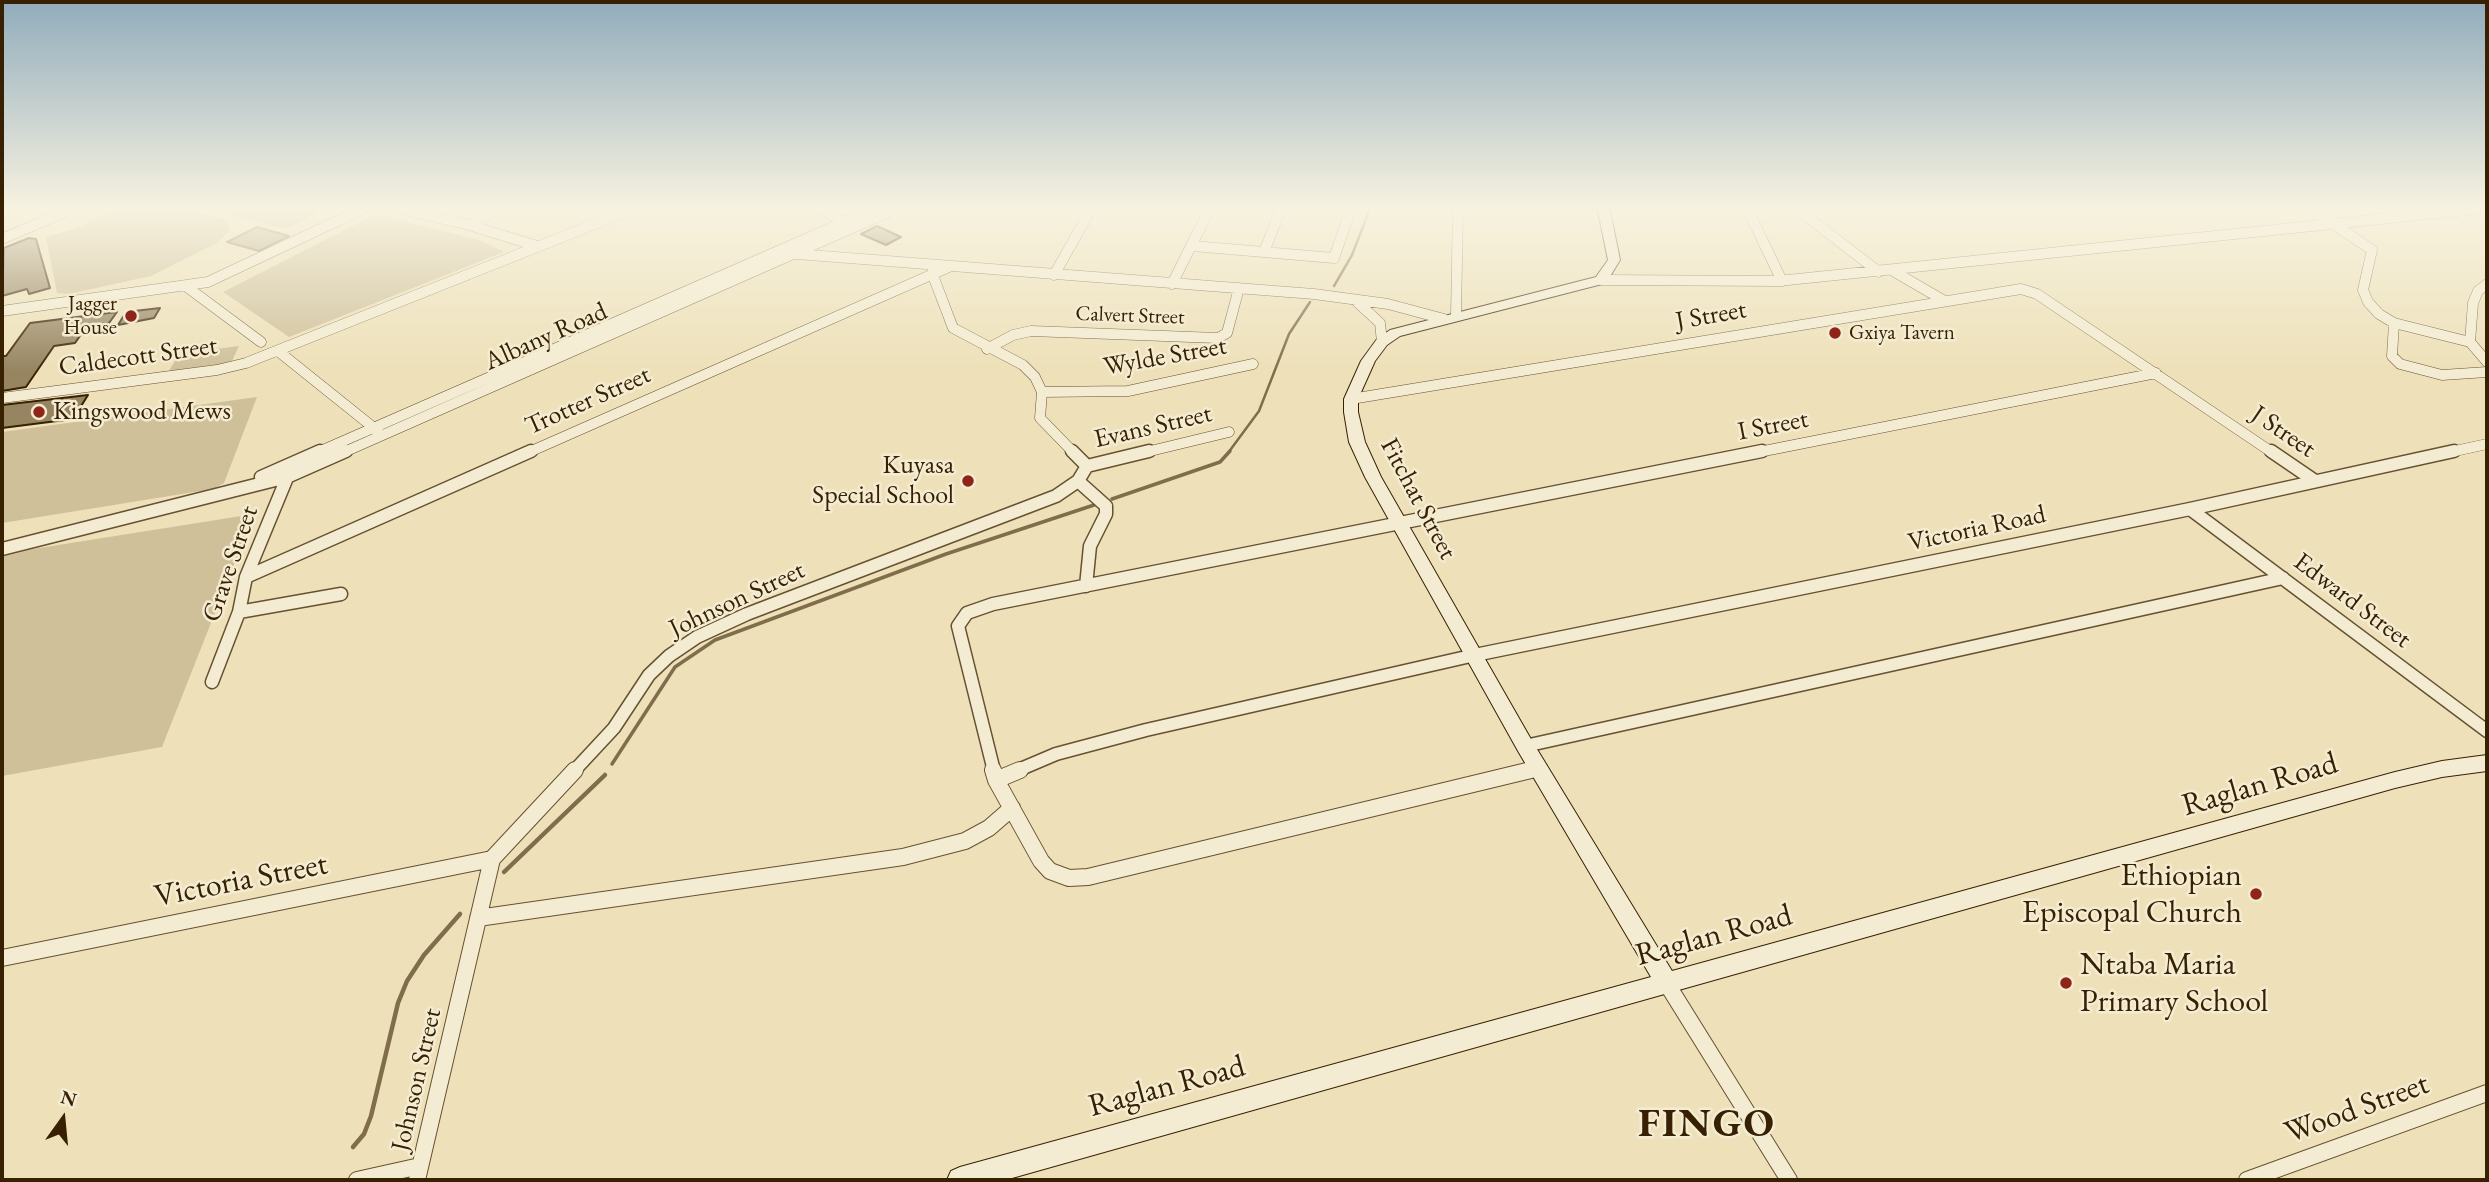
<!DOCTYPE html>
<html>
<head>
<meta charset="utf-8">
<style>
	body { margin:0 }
	#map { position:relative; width:2489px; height:1182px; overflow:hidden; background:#eee1b9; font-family:"EB Garamond",serif }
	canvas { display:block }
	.frame { position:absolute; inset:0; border:4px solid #382102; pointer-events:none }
	.north { position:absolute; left:28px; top:1084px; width:70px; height:70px; -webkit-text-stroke:5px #f4ecd2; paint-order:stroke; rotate:15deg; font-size:19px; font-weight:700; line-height:28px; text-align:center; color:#382102 }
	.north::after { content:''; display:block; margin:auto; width:24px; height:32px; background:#382102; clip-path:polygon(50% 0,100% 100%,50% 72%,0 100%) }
</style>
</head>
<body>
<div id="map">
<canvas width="2489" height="1182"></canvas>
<div class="frame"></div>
<div class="north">N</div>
</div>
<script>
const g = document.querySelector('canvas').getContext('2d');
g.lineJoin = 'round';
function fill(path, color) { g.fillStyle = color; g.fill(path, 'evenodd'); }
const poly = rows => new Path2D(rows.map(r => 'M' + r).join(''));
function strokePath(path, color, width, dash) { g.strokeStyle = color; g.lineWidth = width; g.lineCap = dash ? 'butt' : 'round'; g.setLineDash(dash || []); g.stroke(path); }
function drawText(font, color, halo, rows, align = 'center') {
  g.font = font + ' "EB Garamond",serif'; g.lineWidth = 5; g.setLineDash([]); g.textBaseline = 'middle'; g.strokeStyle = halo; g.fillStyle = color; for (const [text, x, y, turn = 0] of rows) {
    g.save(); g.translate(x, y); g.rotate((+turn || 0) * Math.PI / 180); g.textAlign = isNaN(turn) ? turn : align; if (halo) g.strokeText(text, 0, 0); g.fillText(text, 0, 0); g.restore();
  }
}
fill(poly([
	[125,206,173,206,226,219,230,230,217,243,151,276,69,294,57,293,46,237,77,228],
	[198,206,323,206,329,207,286,229],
	[376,214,479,240,504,252,289,337,223,292],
	[239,346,231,363,169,371,179,354],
	[257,397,224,483,213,489,2,523,2,432],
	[254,514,162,747,2,776,2,557,33,549]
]), '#cfc09a');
const water = poly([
	[257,227,289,236,259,251,227,242,257,227]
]);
fill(water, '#b0a07b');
strokePath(water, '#806d4b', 2);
strokePath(poly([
	[1334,286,1352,255,1371,206],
	[1228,453,1259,411,1289,334,1310,302]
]), '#806d4b', 2.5);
strokePath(poly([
	[1112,499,1220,462,1230,451],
	[612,764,675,667,715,640,946,554,1094,505]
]), '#806d4b', 3.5);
strokePath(poly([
	[504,872,605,775],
	[353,1147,364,1134,371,1116,398,1003,407,981,424,955,460,914]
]), '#806d4b', 4.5);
const building = poly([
	[877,226,901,237,886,245,861,234,877,226],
	[29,238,36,239,50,288,29,294,27,289,2,296,4,248,29,238],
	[160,308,154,318,118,325,126,312,160,308],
	[117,312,109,323,87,326,75,343,54,346,26,387,2,391,2,356,6,356,30,323,117,312],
	[88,395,73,419,2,428,2,405,88,395]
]);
fill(building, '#978561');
strokePath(building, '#382102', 2);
const streetFar2 = poly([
	[387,206,469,225,537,246],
	[814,206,844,221],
	[1746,206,1782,281],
	[1793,206,1879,272],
	[2307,206,2372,250,2363,290,2368,302,2379,314,2394,323,2470,342],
	[469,225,504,206],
	[2,239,79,206],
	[1193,246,1334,258,1352,206],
	[1264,252,1282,206],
	[797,254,1314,294,1388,304,1444,319],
	[1893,271,1943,300],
	[932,273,953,328,1023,365,1035,377,1042,392,1040,418,1074,453],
	[1054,275,1093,206],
	[1601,280,1778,281,2487,208],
	[1172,284,1211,206],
	[2487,284,2478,291,2473,303,2470,342,2487,362],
	[187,287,261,342],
	[1356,301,1380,323,1382,342],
	[2,311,208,282,369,206],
	[1456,316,1458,206],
	[2394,323,2392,356,2400,364,2442,375,2487,372],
	[987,349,1013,335,1031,331,1218,338,1227,333,1239,288],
	[278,351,379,432],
	[1042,392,1128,391,1253,364],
	[2,398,217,370,246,363,640,206],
	[1351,399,2021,289,2037,294,2273,453],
	[316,453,881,206],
	[342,453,902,206],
	[527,453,949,267],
	[1142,453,1229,432],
	[1754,453,2156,373],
	[2446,453,2487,444]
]);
const streetFar1 = poly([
	[2271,451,2315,481],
	[1087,466,1149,451],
	[261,477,320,451],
	[1078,481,1106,506,1106,514,1090,546,1086,586],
	[2190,509,2487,731],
	[2,549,287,477,346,451],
	[246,577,531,451],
	[239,612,341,594],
	[212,682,239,612,246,577,289,473],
	[1525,746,2283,578],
	[574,771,614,728,649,675,669,656,697,637,747,614,1056,496,1078,481,1087,466,1072,451],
	[994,771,958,626,967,613,993,604,1762,451],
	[1016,771,1056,754,1146,730,1475,655,2190,509,2454,451],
	[1524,771,1538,768]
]);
const street = poly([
	[993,770,996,780,1041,861,1050,871,1069,878,1088,877,1531,770],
	[996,780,1020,770],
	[478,918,903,857,965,841,989,828,1012,808],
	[2,958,492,859],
	[1667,984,1789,1180],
	[357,1180,420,1166],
	[417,1180,492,859,575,770],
	[2247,1180,2487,1093]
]);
const secondary = poly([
	[1597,206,1609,206,1620,260,1606,283,1400,336,1387,345,1375,361,1358,399,1358,412,1365,442,1381,477,1532,741,1672,971,2395,772,2442,761,2487,755,2487,771,2442,777,2395,788,1005,1180,947,1180,951,1171,960,1167,1651,977,1518,751,1365,477,1349,442,1344,412,1344,399,1361,361,1377,339,1390,330,1596,277,1608,260,1597,206]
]);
strokePath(streetFar2, '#665130', 11);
strokePath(streetFar1, '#665130', 15);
strokePath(street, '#665130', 18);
strokePath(secondary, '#382102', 2);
strokePath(streetFar2, '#f4ecd2', 10);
strokePath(streetFar1, '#f4ecd2', 12);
strokePath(street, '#f4ecd2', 16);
fill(secondary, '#f4ecd2');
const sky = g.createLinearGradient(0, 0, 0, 371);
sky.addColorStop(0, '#91acbc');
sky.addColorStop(0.56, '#f7f2e0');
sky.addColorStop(1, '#f7f2e000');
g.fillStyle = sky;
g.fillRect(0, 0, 2489, 371);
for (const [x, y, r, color] of [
	[131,316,7,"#8f2418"],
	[1835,333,7,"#8f2418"],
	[39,412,7,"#8f2418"],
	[968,481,7,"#8f2418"],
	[2256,894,7,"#8f2418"],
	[2066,983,7,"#8f2418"]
]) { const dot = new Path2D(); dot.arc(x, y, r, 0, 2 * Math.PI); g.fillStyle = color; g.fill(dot); strokePath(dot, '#f4ecd2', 2.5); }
drawText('21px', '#382102', '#f4ecd2', [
	["Jagger",117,304],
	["House",117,328],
	["Gxiya Tavern",1849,333,"left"]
], 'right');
drawText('21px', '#382102', '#f4ecd2', [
	["Calvert Street",1130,316,2]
]);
drawText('26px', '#382102', '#f4ecd2', [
	["J Street",1711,316,-10],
	["Albany Road",546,337,-24],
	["Caldecott Street",138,357,-8],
	["Wylde Street",1165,357,-10],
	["Trotter Street",588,401,-24],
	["I Street",1773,426,-11],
	["Evans Street",1153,427,-13],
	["J Street",2283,432,34],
	["Fitchat Street",1418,499,62],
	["Victoria Road",1977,529,-12],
	["Grave Street",231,564,-71],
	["Johnson Street",737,600,-25],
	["Edward Street",2352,601,37],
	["Johnson Street",417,1080,-77]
]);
drawText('26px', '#382102', '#f4ecd2', [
	["Kingswood Mews",53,412],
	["Kuyasa",954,466,"right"],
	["Special School",954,496,"right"]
], 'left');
drawText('32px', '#382102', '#f4ecd2', [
	["Raglan Road",2260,785,-16],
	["Victoria Street",241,881,-11],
	["Raglan Road",1714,936,-15],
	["Raglan Road",1167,1087,-15],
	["Wood Street",2357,1109,-20]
]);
drawText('32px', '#382102', '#f4ecd2', [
	["Ethiopian",2242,876],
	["Episcopal Church",2242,913],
	["Ntaba Maria",2080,965,"left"],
	["Primary School",2080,1002,"left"]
], 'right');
g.letterSpacing = '2px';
drawText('bold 40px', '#382102', '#f4ecd2', [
	["FINGO",1707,1125]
]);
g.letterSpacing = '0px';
</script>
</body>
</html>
